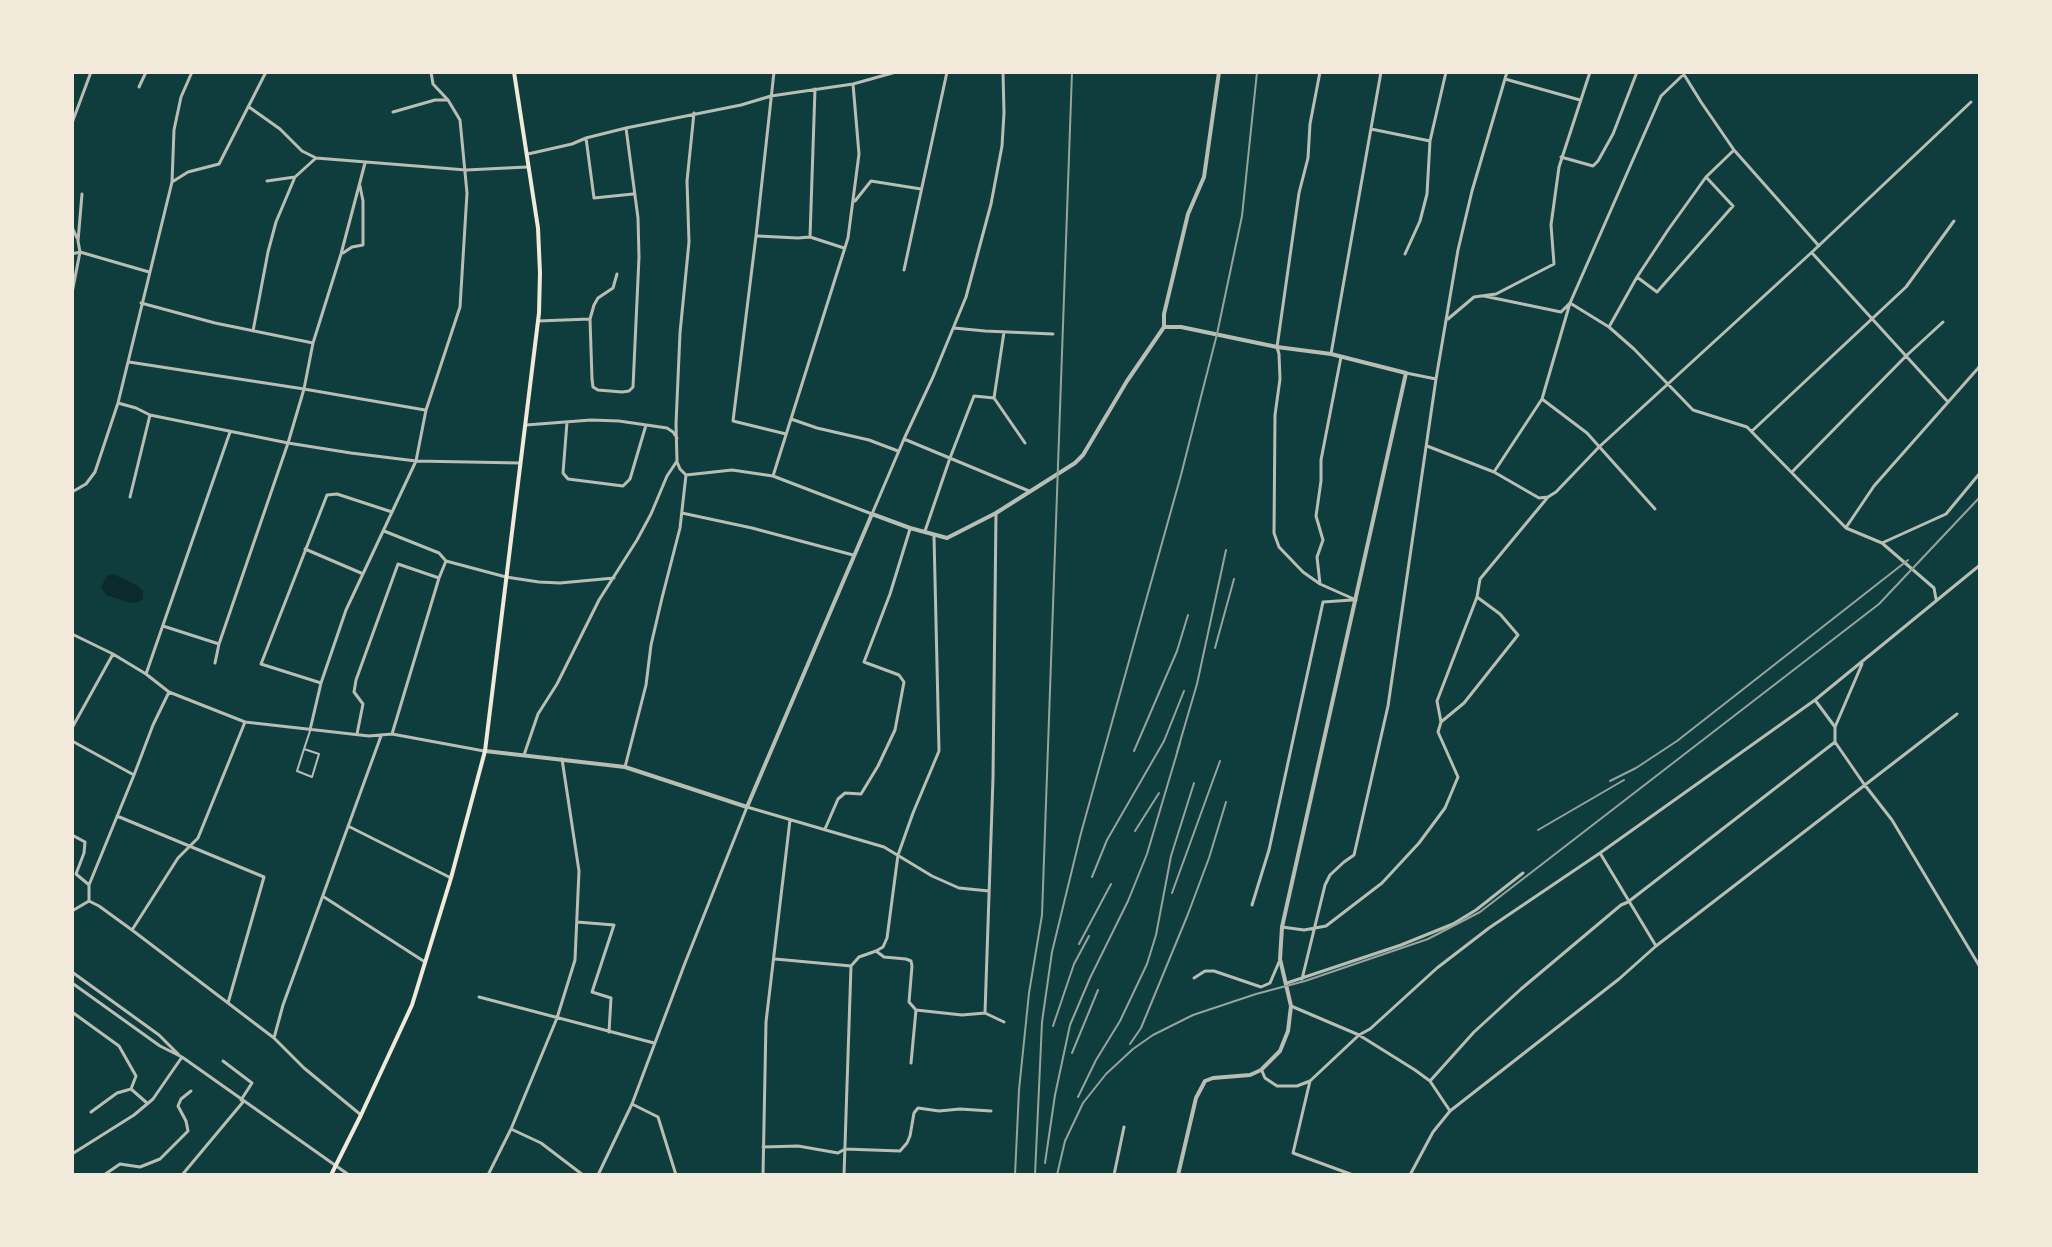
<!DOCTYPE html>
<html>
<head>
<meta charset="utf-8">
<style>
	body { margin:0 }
	#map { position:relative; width:2052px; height:1247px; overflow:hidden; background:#0f3d3e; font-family:"Sofia Sans Condensed",sans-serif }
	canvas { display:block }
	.frame { position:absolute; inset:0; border:74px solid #f1e9da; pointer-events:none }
</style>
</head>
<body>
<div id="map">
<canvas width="2052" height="1247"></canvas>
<div class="frame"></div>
</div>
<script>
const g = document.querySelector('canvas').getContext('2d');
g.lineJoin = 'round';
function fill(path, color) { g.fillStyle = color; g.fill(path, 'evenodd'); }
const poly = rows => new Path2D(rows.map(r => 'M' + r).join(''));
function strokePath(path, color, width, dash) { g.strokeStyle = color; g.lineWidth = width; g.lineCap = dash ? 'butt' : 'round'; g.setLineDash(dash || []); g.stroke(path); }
fill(poly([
	[113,574,138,586,143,591,143,599,136,603,131,603,106,595,101,587,107,576]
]), '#0a2a2b');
strokePath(poly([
	[304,749,319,754,312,777,297,771,304,749,310,731]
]), '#b8beb3', 2);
strokePath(poly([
	[774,72,756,236,733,421,786,434],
	[1320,72,1310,124,1308,158,1299,193,1277,347,1279,354,1280,379,1275,415,1274,533,1279,547,1303,572,1320,584,1356,600],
	[1683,73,1701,102,1734,150,1819,246],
	[1505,79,1580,100],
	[139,87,146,72],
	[249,107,280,129,302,151,316,158,466,170,527,167],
	[393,112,435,100,448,100],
	[72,123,91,72],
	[1371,129,1430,141],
	[586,138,594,198,633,194],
	[528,154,572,144,586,138,626,128,741,105,771,96,853,84,896,72],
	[1561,157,1593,166,1598,161,1613,134,1637,72],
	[267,181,295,177],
	[172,182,188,172,219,164,266,72],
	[855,201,871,181,921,189],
	[72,227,77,238],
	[758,236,798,238,810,237,844,248],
	[810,237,815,89],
	[343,253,352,247,363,245,363,201,360,186],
	[72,254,80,252,149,272],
	[1405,254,1420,221,1427,194,1430,141,1446,72],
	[1813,254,1948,402],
	[904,270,947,72],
	[617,274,613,288,598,298,594,305,590,319,592,379,593,387,598,390,622,392,629,391,633,387,639,257,638,218,626,128],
	[1637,277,1657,292,1733,206,1706,177],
	[72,293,80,252,78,241,82,194],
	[1484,296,1561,312,1570,303,1609,327,1634,349,1693,410,1747,427,1846,528,1882,543,1934,588,1936,599],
	[141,303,215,323,313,343],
	[1448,319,1474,297,1496,294,1554,264,1551,225,1559,167,1590,72],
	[538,321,590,319],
	[1609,327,1637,277,1668,230,1706,177,1733,151],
	[954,328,985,331,1053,334],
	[253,331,268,252,276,222,295,177,316,158],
	[1004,332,994,398,1025,443],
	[1331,354,1381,72],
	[129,362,304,389,425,410],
	[1406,373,1436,379],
	[1542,399,1587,433,1655,509],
	[118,403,136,408,150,415,288,443,351,453,416,461,520,463],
	[791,419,817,428,869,440,898,451],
	[567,422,563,473,568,479,623,486,630,479,646,425],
	[526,425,591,420,619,421,667,428,673,432,677,438],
	[1752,431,1906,287,1954,221],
	[904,439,1029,491],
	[1427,446,1494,472,1539,498,1548,497,1556,492,1599,447,1811,253,1971,102],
	[677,462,680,469,686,475],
	[1494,472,1542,399,1570,303,1661,96,1684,74],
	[1792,472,1906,356,1943,322],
	[686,475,732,470,773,476,872,514,904,439,933,377,966,297,991,204,1002,146,1004,113,1003,72],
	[773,476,848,238,859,154,853,84],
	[72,492,86,484,95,472,118,403,172,182,174,130,181,97,192,72],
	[130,497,150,415],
	[682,513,752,528,853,555],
	[1847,526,1874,486,1980,366],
	[384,531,439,553,446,561,506,577,539,582,560,583,614,578],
	[925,531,950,458,974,396,994,398],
	[1882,543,1946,514,1980,473],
	[305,549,361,573],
	[1320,584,1317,557,1323,540,1316,516,1321,481,1321,460,1341,357],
	[163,626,219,644,288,443,304,389,313,343,341,254,365,163],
	[72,634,113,654,146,674,169,692,245,722,369,736,392,734,484,751],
	[215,663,219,644],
	[146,674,230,432],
	[321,683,261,664,327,495,337,494,392,512],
	[1815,700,1835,727,1835,742],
	[1441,722,1464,703,1518,635,1500,614,1477,597],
	[1835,727,1862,664],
	[72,728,113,654],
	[310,730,321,683,346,610,416,461,426,410,460,307,467,193,460,120,448,100,433,84,431,72],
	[357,734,363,704,354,692,356,680,398,564,439,578],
	[392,734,439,578,446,561],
	[72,741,134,775],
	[524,755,538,714,557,684,599,600,637,540,651,514,667,476,677,461,676,424,680,333,689,242,687,181,694,113],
	[625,767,646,685,651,645,662,598,680,528,686,475],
	[117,816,264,877,228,1003],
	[348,826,451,878],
	[825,829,838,799,845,793,861,794,878,766,895,730,904,682,899,675,864,662,890,594,910,529],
	[72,835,85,842,84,853,76,874,88,884],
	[1600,853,1656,946],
	[324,897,425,962],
	[89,901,99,906,132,930,274,1038,304,1068,361,1115],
	[1252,905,1269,850,1323,602,1352,600],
	[72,911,89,901,89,885,134,775,153,725,169,692],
	[577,922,614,925,592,992,611,998,609,1032],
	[1282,927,1304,930,1326,926,1382,883,1419,843,1445,808,1458,777,1438,732,1441,722,1437,701,1477,597,1480,579,1548,497],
	[132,930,178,858,198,838,245,722],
	[876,951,884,957,906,959,911,961,912,966,909,1002,916,1010,911,1063],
	[775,959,851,966],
	[72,972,159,1035,179,1055],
	[1194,978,1205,971,1214,971,1261,987,1270,983,1279,962],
	[1302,979,1325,885,1330,875,1344,862,1354,855,1388,706,1436,379,1458,250,1472,191,1507,72],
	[72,983,160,1046,182,1057,349,1175],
	[1287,983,1401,945,1453,924,1476,910,1523,873],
	[479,997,654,1043],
	[1291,1006,1359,1035,1415,1070,1430,1081,1450,1111],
	[916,1010,962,1015,985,1013,1004,1022],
	[72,1012,119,1046,136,1076,131,1089,147,1103],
	[985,1013,993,778,996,513],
	[274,1038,283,1005,381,736],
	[223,1061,252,1083,241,1100],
	[1262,1071,1265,1078,1277,1086,1297,1086,1310,1081,1359,1035,1370,1029,1437,968,1489,928,1600,853,1815,700,1980,565],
	[1310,1081,1293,1153,1353,1175],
	[1430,1081,1474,1032,1521,989,1621,905,1628,902,1835,742,1864,784,1892,820,1980,967],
	[632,1104,658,1117,676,1175],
	[91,1112,117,1093,131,1089],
	[511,1129,541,1143,583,1175],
	[763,1147,798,1146,838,1153,845,1149,900,1151,907,1143,910,1136,914,1113,918,1108,939,1111,960,1109,991,1111],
	[72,1154,134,1115,153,1099,182,1057],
	[104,1175,120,1164,140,1167,160,1159,188,1131,186,1121,178,1106,181,1099,191,1091],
	[182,1175,243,1102],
	[488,1175,511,1129,557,1018,575,960,579,871,562,759],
	[598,1175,632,1104,685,963,747,807,884,847,932,876,959,888,989,891],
	[763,1175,766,1022,790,820],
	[844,1175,851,966,859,957,876,951,883,947,887,938,898,855,913,813,939,751,934,536],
	[1114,1175,1124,1127],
	[1410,1175,1433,1132,1450,1111,1619,979,1656,946,1957,714]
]), '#b8beb3', 3);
strokePath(poly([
	[1164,327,1181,327,1277,347,1331,354,1406,373,1282,927,1280,959,1291,1006,1288,1031,1280,1051,1261,1070,1250,1075,1213,1078,1205,1081,1196,1098,1178,1175],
	[485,751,625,767,747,807,872,514,910,528,947,538,996,513,1075,463,1083,455,1127,381,1164,327,1164,314,1188,214,1204,177,1219,72]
]), '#b8beb3', 4);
strokePath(poly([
	[331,1175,361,1115,412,1005,451,878,485,751,539,313,540,273,538,228,514,72]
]), '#f1e9da', 4);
strokePath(poly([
	[1215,648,1234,579],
	[1134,751,1177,651,1188,615],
	[1177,752,1197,684,1226,550],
	[1610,781,1636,768,1677,741,1908,560],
	[1538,830,1624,780],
	[1135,831,1159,793],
	[1092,877,1107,840,1164,741,1184,691],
	[1172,893,1220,761],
	[1079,944,1111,884],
	[1053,1026,1074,964,1089,936],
	[1130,1044,1141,1028,1188,914,1209,858,1226,802],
	[1072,1053,1098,990],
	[1078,1097,1096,1060,1120,1021,1147,964,1156,935,1171,856,1194,783],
	[1045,1163,1055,1095,1070,1025,1090,978,1128,901,1147,854,1180,743],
	[1015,1175,1019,1090,1029,993,1042,915,1072,72],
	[1035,1175,1042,1022,1052,952,1081,833,1181,475,1217,334,1242,216,1257,72],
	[1057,1175,1065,1141,1083,1103,1106,1074,1133,1049,1153,1035,1193,1015,1256,994,1305,981,1428,939,1480,912,1879,604,1980,497]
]), '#97a49c', 2);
</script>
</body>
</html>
